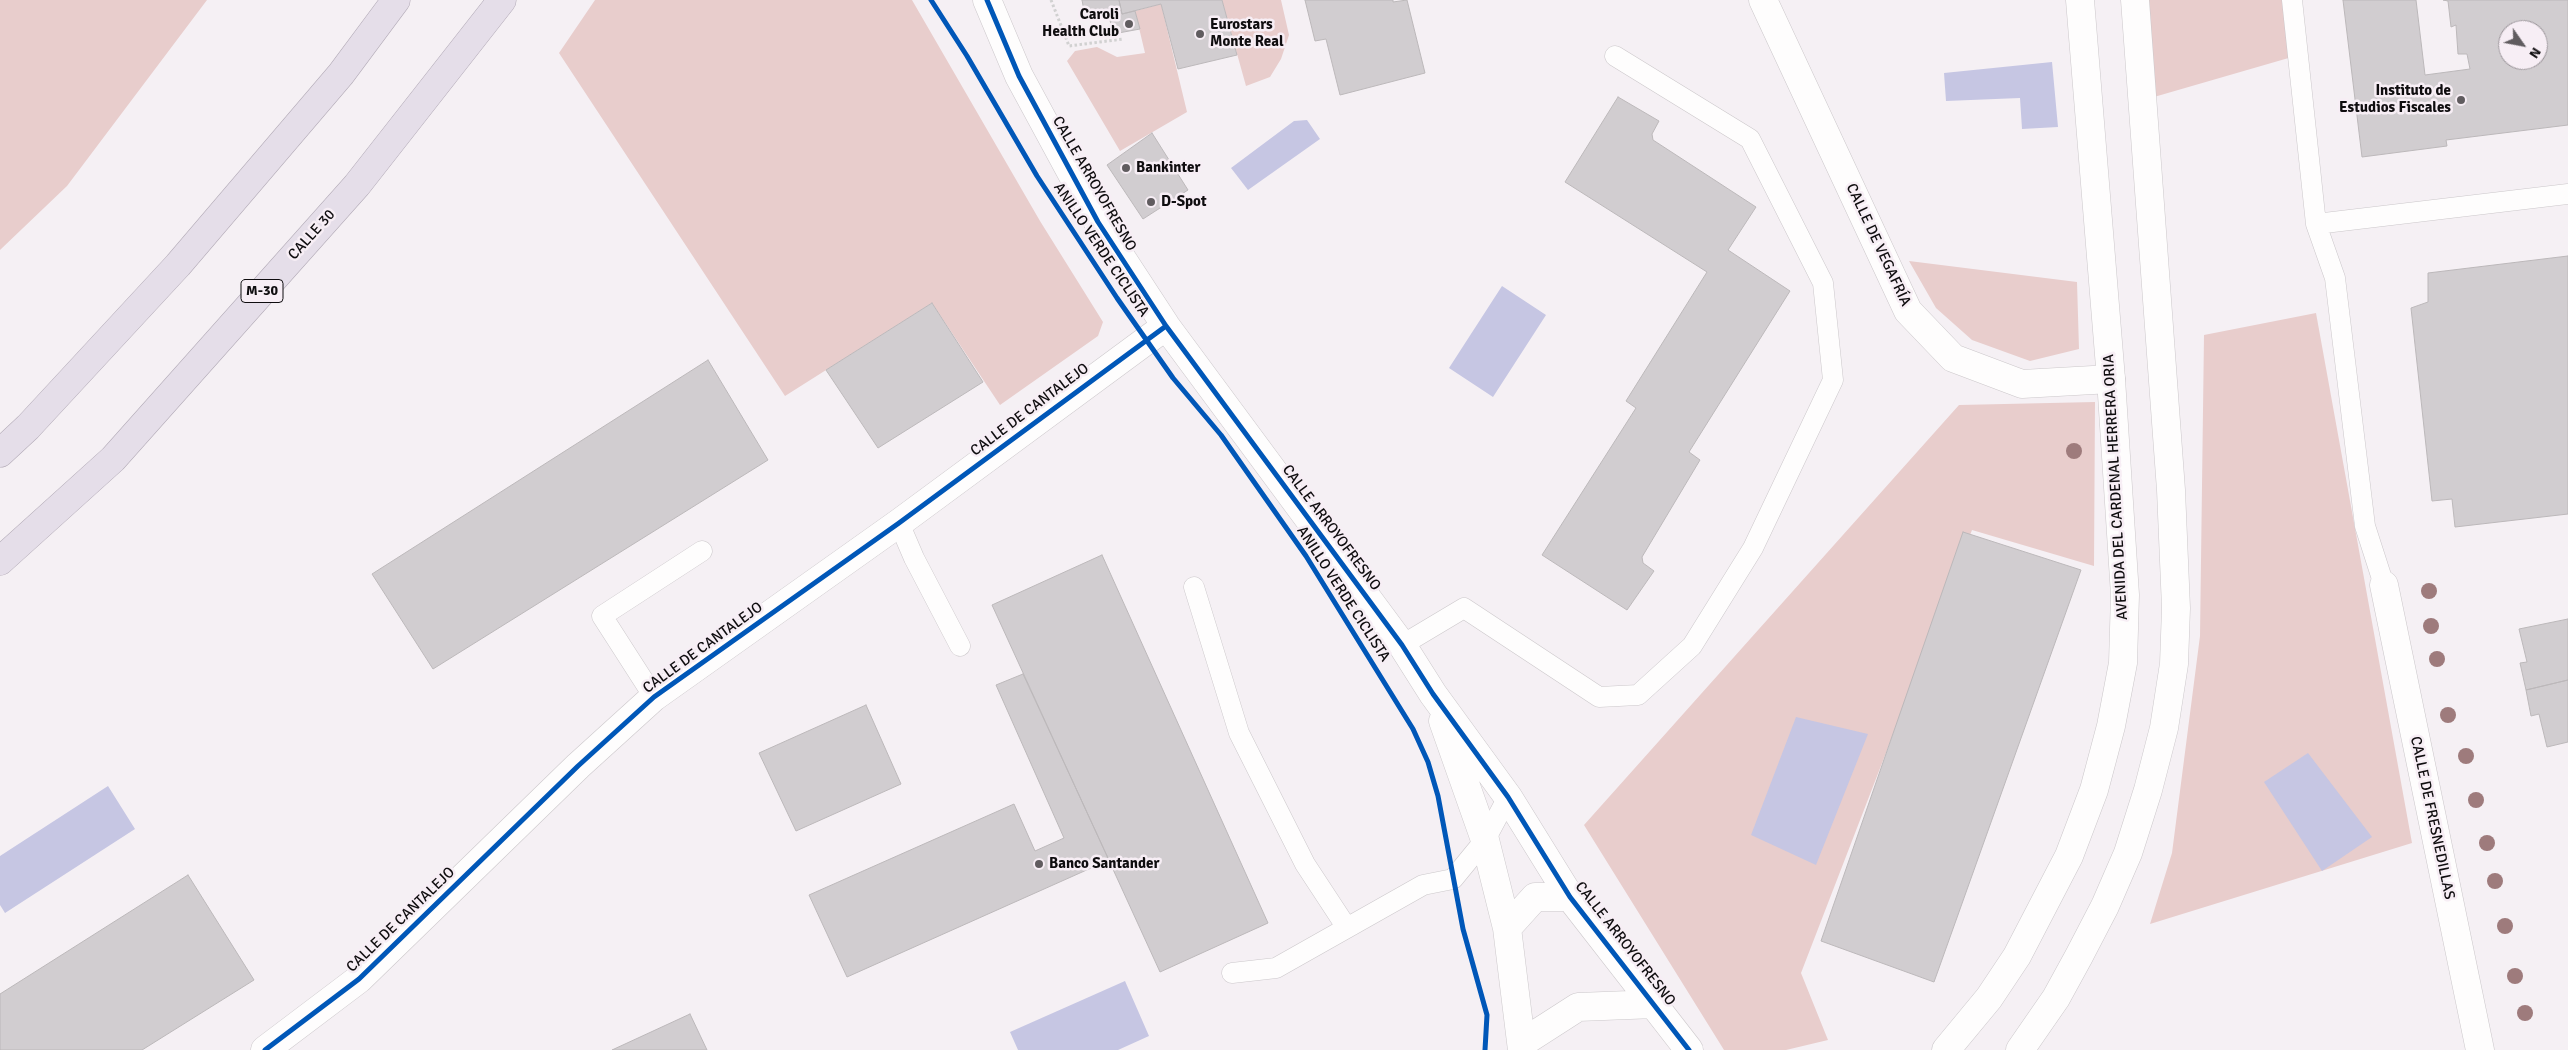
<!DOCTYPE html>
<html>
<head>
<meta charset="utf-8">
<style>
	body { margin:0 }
	#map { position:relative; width:2568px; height:1050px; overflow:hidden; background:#f5f0f4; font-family:Signika,sans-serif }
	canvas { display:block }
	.north { position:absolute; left:2498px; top:20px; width:50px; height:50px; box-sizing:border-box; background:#f7eef5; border:1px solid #9a9499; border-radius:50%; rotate:123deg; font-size:14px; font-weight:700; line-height:20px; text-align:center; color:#0f0d0f }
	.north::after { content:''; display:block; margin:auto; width:18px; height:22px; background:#605c5f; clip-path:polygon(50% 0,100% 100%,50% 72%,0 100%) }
</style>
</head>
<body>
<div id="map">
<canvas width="2568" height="1050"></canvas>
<div class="north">N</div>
</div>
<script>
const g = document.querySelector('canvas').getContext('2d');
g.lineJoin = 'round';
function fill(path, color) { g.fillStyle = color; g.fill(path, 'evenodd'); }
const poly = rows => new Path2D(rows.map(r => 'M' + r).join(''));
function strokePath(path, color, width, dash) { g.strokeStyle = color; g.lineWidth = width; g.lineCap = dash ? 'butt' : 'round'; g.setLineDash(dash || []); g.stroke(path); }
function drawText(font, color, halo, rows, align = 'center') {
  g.font = font + ' Signika,sans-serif'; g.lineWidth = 5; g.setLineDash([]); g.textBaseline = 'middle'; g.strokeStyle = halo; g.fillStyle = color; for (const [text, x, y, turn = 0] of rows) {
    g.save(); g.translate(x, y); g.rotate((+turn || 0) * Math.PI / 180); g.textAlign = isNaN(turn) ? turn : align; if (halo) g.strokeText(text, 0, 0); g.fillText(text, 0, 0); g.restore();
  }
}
fill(poly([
	[0,0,207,0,67,186,0,250],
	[595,0,912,0,1040,221,1103,322,1098,336,1000,405,932,303,785,396,559,53],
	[1222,0,1281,0,1289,35,1281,59,1270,77,1246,86],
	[2146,0,2282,0,2292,57,2154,97],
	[1161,4,1187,112,1120,151,1067,61,1075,51,1097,47,1117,57,1145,53,1135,11],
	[1909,261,2077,282,2079,349,2030,361,1972,340,1936,308],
	[2316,313,2412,843,2150,924,2172,853,2200,636,2204,335],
	[2095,402,2094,566,1972,530,1801,973,1828,1040,1786,1050,1724,1050,1584,825,1959,405]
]), '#e8cdcc');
fill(poly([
	[2052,62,2058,127,2022,129,2020,98,1946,101,1944,73],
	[1307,120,1320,139,1248,190,1231,168,1294,121],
	[1502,286,1546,315,1493,397,1449,368],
	[1796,717,1868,734,1816,865,1751,835],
	[2308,753,2372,837,2322,871,2264,782],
	[108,786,135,829,5,913,0,905,0,856],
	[1125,981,1149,1036,1118,1050,1018,1050,1010,1032]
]), '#c6c6e3');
const building = poly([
	[1082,0,1119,0,1122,14,1135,11,1140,29,1113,34,1108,11,1085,16,1082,0],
	[1119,0,1222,0,1237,55,1178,69,1161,4,1122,14,1119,0],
	[1305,0,1393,0,1393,2,1407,0,1425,73,1340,95,1326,39,1315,41,1305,0],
	[2343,0,2416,0,2425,75,2470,69,2467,54,2458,54,2456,25,2451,27,2448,1,2443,0,2568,0,2568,125,2446,140,2447,146,2362,157,2343,0],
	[2508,30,2538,30,2538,60,2508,60,2508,30],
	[1618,97,1659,121,1652,134,1653,140,1756,207,1728,250,1790,291,1689,452,1700,460,1642,557,1643,563,1654,571,1627,610,1542,555,1636,408,1626,401,1707,272,1565,182,1618,97],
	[1152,133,1188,190,1143,219,1107,165,1152,133],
	[2568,256,2568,514,2455,527,2452,499,2432,501,2411,308,2428,302,2428,273,2568,256],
	[932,303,983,382,878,448,826,370,932,303],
	[708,360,768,460,433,669,372,574,708,360],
	[1963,532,2081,570,1934,982,1821,941,1963,532],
	[1102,555,1268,923,1160,972,992,605,1102,555],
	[2568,619,2568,680,2526,690,2520,663,2527,662,2519,629,2568,619],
	[1023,674,1109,860,847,977,809,895,1014,804,1035,851,1064,838,996,685,1023,674],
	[2568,680,2568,742,2547,747,2539,714,2531,716,2526,690,2568,680],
	[866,705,901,784,796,831,759,753,866,705],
	[188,875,254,980,142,1050,0,1050,0,994,188,875],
	[690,1014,707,1050,612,1050,690,1014]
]);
fill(building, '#d1cdd0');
strokePath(building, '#bcb8ba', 1);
const service = poly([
	[2292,0,2316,224,2335,278,2365,526,2384,585],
	[2316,224,2568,194],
	[899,523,914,558,960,646],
	[1194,587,1239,733,1305,864,1347,928],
	[1402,645,1464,608,1599,697,1638,695,1692,646,1753,548,1833,380,1823,283,1750,139,1615,56],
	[654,697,602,616,702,551],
	[1232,973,1276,968,1423,885,1453,879,1485,840,1508,797]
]);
const minor = poly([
	[987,0,1019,76,1098,222,1166,326,1402,645,1433,694,1508,797,1570,897,1689,1050],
	[1763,0,1908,311,1953,358,2022,384,2111,379],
	[2384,585,2480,1050],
	[1443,721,1485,840,1507,928,1522,1050],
	[1507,928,1535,897,1570,897],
	[1522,1043,1578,1007,1655,1004],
	[265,1050,359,979,578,766,654,697,899,523,1166,326]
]);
const secondary = poly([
	[1946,1050,1989,998,2017,956,2069,856,2094,790,2111,726,2123,663,2125,595,2111,379,2080,0],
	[2020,1050,2056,998,2079,956,2105,906,2128,853,2148,790,2164,728,2174,664,2176,608,2171,490,2135,0]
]);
const motorway = poly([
	[0,453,28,427,178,265,341,74,396,0],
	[0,561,113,459,357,185,502,0]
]);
strokePath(service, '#cbc7ca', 21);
strokePath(minor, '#cbc7ca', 29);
strokePath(secondary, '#cbc7ca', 29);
strokePath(motorway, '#b2aab6', 29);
strokePath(poly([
	[1051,0,1069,46,1123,39]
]), '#d1d1d1', 3, [2.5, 2.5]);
strokePath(service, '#fefdfd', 20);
strokePath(minor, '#fefdfd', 28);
strokePath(secondary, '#fefdfd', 28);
strokePath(motorway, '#e5dee9', 28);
strokePath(poly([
	[931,0,967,56,1037,176,1117,298,1173,378,1221,435,1306,556,1413,729,1428,762,1438,796,1463,929,1487,1015,1485,1050],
	[987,0,1019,76,1098,222,1166,326,1402,645,1433,694,1508,797,1570,897,1689,1050],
	[265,1050,359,979,578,766,654,697,899,523,1166,326]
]), '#0057b8', 5);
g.fillStyle = '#9e7b7c';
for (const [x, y] of [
	[2074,451],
	[2429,591],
	[2431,626],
	[2437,659],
	[2448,715],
	[2466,756],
	[2476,800],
	[2487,843],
	[2495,881],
	[2505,926],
	[2515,976],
	[2525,1013]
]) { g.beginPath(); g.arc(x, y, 8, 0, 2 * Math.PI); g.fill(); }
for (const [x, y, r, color] of [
	[1129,24,5,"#605c5f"],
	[1200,34,5,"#605c5f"],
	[2461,100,5,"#605c5f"],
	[1126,168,5,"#605c5f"],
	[1151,202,5,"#605c5f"],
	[1039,864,5,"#605c5f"]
]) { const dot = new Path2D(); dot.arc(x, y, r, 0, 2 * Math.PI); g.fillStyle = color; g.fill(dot); strokePath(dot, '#f7eef5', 2); }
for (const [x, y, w] of [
	[262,291,42]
]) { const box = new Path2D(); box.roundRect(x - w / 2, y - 11.5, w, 23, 4); g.fillStyle = '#f7eef5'; g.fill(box); strokePath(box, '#0f0d0f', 1); }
drawText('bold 14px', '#0f0d0f', null, [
	["M-30",262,291]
]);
drawText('bold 15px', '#0f0d0f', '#f7eef5', [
	["Caroli",1119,15,"right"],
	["Health Club",1119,32,"right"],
	["Eurostars",1210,25],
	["Monte Real",1210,42],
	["Instituto de",2451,91,"right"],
	["Estudios Fiscales",2451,108,"right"],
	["Bankinter",1136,168],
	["D-Spot",1161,202],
	["Banco Santander",1049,864]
], 'left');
drawText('15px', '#0f0d0f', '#f7eef5', [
	["CALLE ARROYOFRESNO",1094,184,60],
	["CALLE 30",312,235,-48],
	["CALLE DE VEGAFRÍA",1878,245,65],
	["ANILLO VERDE CICLISTA",1101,250,56],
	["CALLE DE CANTALEJO",1030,410,-37],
	["AVENIDA DEL CARDENAL HERRERA ORIA",2116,487,-93],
	["CALLE ARROYOFRESNO",1331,528,53],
	["ANILLO VERDE CICLISTA",1343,594,57],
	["CALLE DE CANTALEJO",703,648,-36],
	["CALLE DE FRESNEDILLAS",2432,818,78],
	["CALLE DE CANTALEJO",401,920,-44],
	["CALLE ARROYOFRESNO",1625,944,52]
]);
</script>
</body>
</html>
